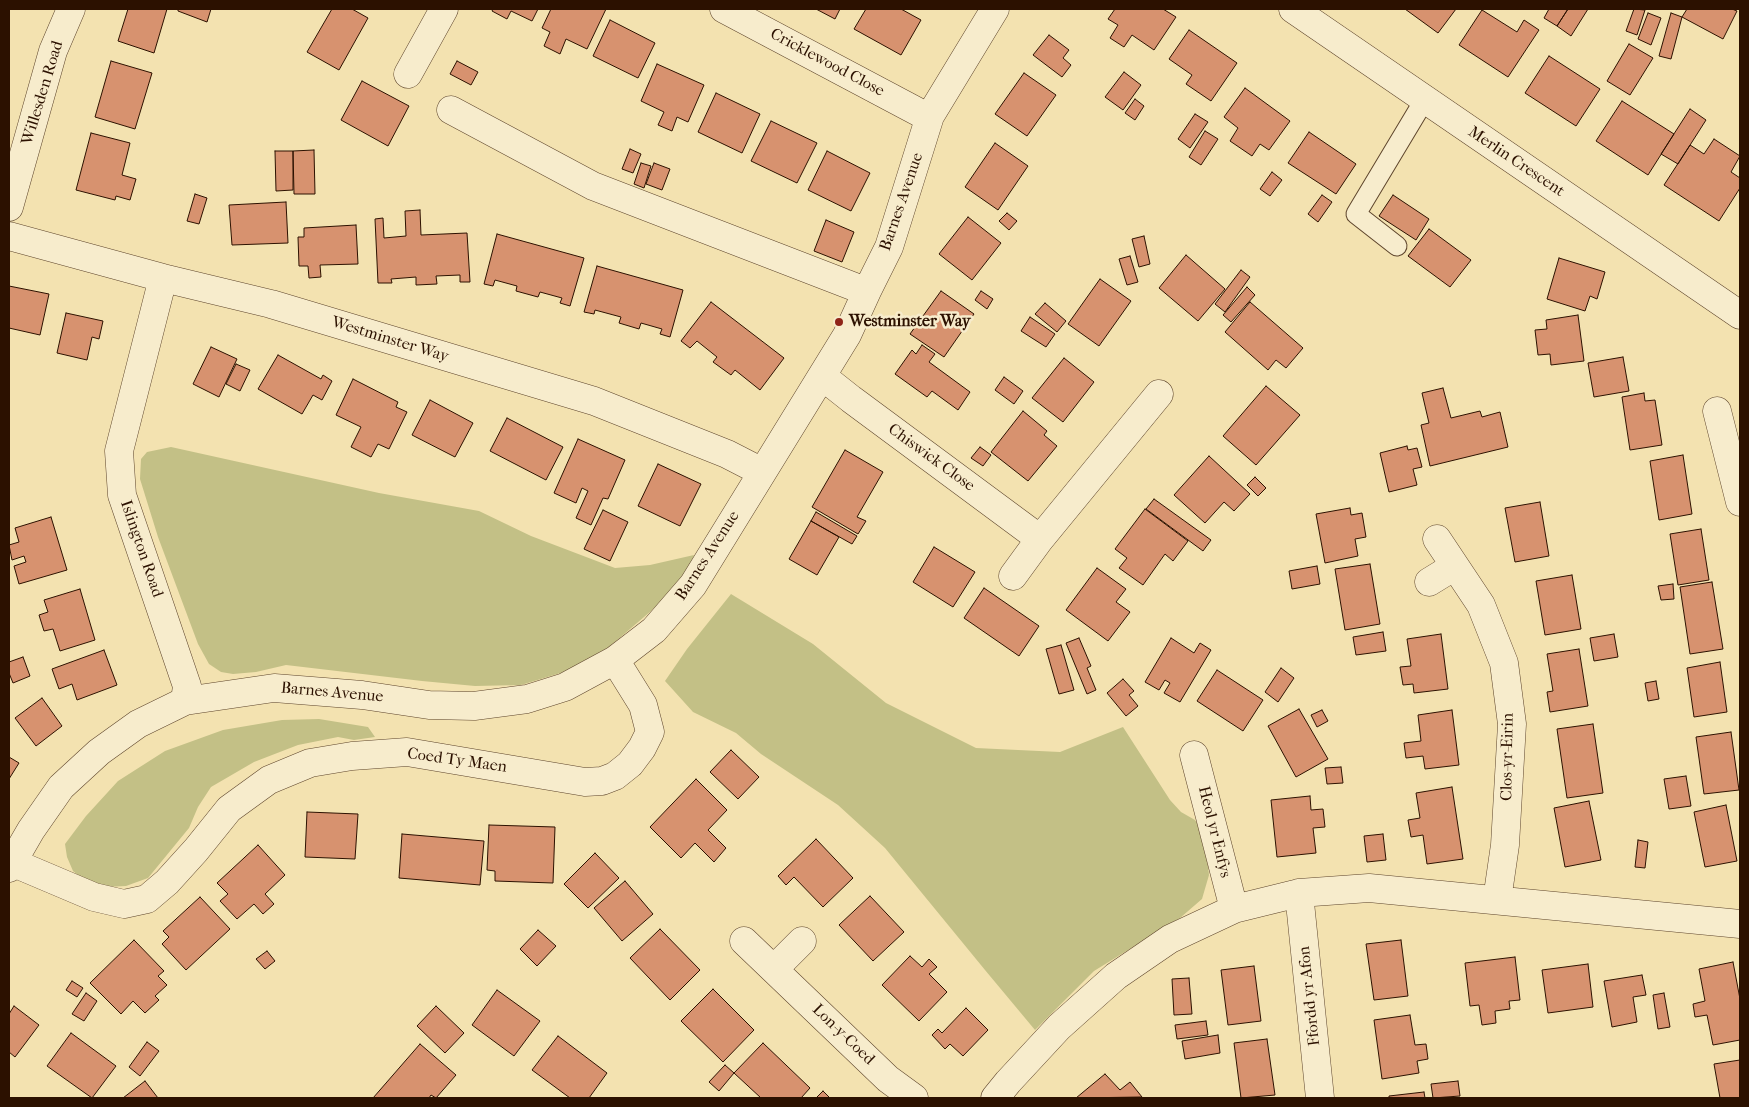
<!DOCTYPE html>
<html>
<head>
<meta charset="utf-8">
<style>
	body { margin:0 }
	#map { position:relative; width:1749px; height:1107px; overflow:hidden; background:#f3e2b0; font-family:"IM FELL French Canon",serif }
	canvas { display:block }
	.frame { position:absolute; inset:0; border:10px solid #2c1100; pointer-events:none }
</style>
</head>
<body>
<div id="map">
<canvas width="1749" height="1107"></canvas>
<div class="frame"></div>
</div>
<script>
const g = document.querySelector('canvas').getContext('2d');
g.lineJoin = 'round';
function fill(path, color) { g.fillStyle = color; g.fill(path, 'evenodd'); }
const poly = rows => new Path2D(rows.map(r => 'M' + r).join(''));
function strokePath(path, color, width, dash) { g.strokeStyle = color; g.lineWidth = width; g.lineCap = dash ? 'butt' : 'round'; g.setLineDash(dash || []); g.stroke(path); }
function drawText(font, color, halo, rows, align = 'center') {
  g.font = font + ' "IM FELL French Canon",serif'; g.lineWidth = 5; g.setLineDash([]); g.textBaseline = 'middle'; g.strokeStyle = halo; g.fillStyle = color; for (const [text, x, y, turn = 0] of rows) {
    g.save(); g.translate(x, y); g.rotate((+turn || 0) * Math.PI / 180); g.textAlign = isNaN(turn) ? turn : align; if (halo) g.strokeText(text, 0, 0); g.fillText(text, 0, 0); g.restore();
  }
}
fill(poly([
	[171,447,379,493,479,511,531,536,615,568,650,565,694,555,687,574,651,611,609,647,567,671,521,685,475,686,422,681,286,665,256,672,233,674,221,672,209,664,198,644,158,537,140,479,141,459,147,452],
	[731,594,813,644,886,703,976,748,1060,752,1123,727,1170,800,1181,812,1195,820,1204,833,1209,875,1202,899,1180,918,1094,971,1035,1030,985,970,885,848,838,805,761,754,736,733,693,712,665,681,687,649],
	[319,719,368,727,375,737,354,740,338,737,298,745,254,762,211,787,198,807,189,828,148,878,126,886,105,887,87,883,73,871,67,857,65,844,86,816,118,781,165,751,223,730,282,720]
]), '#c3c086');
const building = poly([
	[128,9,167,9,154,53,118,41,128,9],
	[178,9,211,9,207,22,178,11,178,9],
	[332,9,352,9,368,18,339,70,307,52,332,9],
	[493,9,538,9,532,21,511,11,507,19,492,11,493,9],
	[551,9,606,9,587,49,566,39,560,54,544,46,550,32,542,28,551,9],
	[816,9,840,9,835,19,816,9],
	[866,9,901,9,921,20,901,55,854,29,866,9],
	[1115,9,1163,9,1176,17,1154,50,1132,35,1124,47,1110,38,1118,25,1108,19,1115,9],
	[1405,9,1456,9,1438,33,1405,9],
	[1549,9,1568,9,1557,26,1544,18,1549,9],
	[1568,9,1588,9,1571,36,1557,26,1568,9],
	[1634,9,1645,10,1637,35,1626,31,1634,9],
	[1687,9,1732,9,1737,11,1723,39,1682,17,1687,9],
	[1482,10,1517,32,1524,20,1539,30,1508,77,1459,45,1482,10],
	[1648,13,1661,18,1651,45,1638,39,1648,13],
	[1671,13,1682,17,1671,59,1659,56,1671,13],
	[610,20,655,43,638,78,593,56,610,20],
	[1189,30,1237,63,1211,101,1186,84,1192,75,1169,59,1189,30],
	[1049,35,1069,50,1063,58,1071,65,1062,77,1033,55,1049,35],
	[1629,44,1653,58,1630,95,1607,81,1629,44],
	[1549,56,1600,89,1576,126,1525,93,1549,56],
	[111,61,152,73,135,129,95,117,111,61],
	[457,61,478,72,471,85,450,74,457,61],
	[657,64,704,85,688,122,677,117,672,131,658,125,664,112,641,101,657,64],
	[1124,72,1141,85,1123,110,1105,97,1124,72],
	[1024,73,1056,95,1027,136,995,114,1024,73],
	[362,81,409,106,388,146,341,120,362,81],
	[1245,88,1290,121,1269,150,1260,144,1252,156,1230,141,1238,128,1224,117,1245,88],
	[716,93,760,114,742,153,698,132,716,93],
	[1135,99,1144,106,1135,120,1125,113,1135,99],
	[1622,101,1674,134,1648,175,1596,141,1622,101],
	[1690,109,1706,120,1678,164,1661,154,1690,109],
	[1195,114,1208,122,1190,148,1178,139,1195,114],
	[771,121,817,143,797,183,751,161,771,121],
	[1205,131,1218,139,1201,165,1189,157,1205,131],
	[1309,132,1356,164,1336,194,1288,163,1309,132],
	[91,133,130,143,122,175,136,179,130,200,116,196,115,200,76,190,91,133],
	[1714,139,1740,156,1731,172,1740,178,1740,188,1719,221,1664,185,1690,145,1704,154,1714,139],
	[995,143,1028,166,998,210,965,187,995,143],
	[630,149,641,154,633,173,622,169,630,149],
	[314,150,315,194,294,194,293,151,314,150],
	[275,151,293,151,293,190,276,191,275,151],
	[827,151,870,173,851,211,808,190,827,151],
	[641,163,651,166,644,188,634,184,641,163],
	[654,163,670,169,662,190,646,184,654,163],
	[1272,172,1282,180,1270,196,1260,189,1272,172],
	[195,194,207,198,199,224,187,221,195,194],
	[1322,195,1332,202,1318,222,1308,214,1322,195],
	[1393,195,1429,219,1416,240,1379,216,1393,195],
	[286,202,288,243,232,245,229,205,286,202],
	[420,210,421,235,467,233,470,282,460,282,460,275,436,276,437,284,416,285,416,277,391,279,392,283,378,283,375,219,383,218,384,238,406,236,405,211,420,210],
	[1007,213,1017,221,1009,230,999,221,1007,213],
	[968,217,1001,243,972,280,939,254,968,217],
	[826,220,854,232,842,262,814,251,826,220],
	[356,225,358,264,320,265,321,277,309,278,308,266,299,266,298,237,304,237,304,228,356,225],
	[1429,229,1471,260,1450,287,1408,256,1429,229],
	[497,234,584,258,570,306,560,303,562,298,540,292,538,297,516,291,517,286,495,280,493,286,484,284,497,234],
	[1144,236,1150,264,1139,267,1132,239,1144,236],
	[1186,255,1225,289,1198,321,1159,288,1186,255],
	[1130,256,1138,282,1127,285,1119,259,1130,256],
	[1559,258,1605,272,1597,299,1590,296,1585,311,1547,299,1559,258],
	[597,266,683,290,670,337,660,334,662,329,641,323,639,329,619,323,621,317,595,310,594,314,584,312,597,266],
	[1241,270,1250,277,1225,312,1215,304,1241,270],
	[1100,279,1131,301,1099,346,1068,324,1100,279],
	[9,286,49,294,40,335,9,328,9,286],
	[1247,287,1255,295,1231,322,1223,315,1247,287],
	[941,291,974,314,944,357,910,334,941,291],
	[981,291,993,299,987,309,975,300,981,291],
	[711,302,784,358,760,390,735,370,731,375,713,362,717,357,697,341,690,348,681,341,711,302],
	[1250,302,1303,348,1286,368,1276,360,1268,370,1225,332,1250,302],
	[1045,303,1066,321,1057,332,1035,314,1045,303],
	[66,313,103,321,99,339,92,337,87,360,57,353,66,313],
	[1578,315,1584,361,1551,365,1550,354,1538,355,1535,330,1547,329,1546,320,1578,315],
	[1030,317,1055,334,1046,347,1021,331,1030,317],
	[922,345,935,354,929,362,970,392,958,410,932,391,927,397,895,374,912,350,916,354,922,345],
	[211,347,237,359,219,397,193,384,211,347],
	[278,355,321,379,323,375,332,381,322,400,313,395,302,414,258,389,278,355],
	[1623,357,1629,391,1594,397,1588,363,1623,357],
	[1064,358,1094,382,1063,422,1032,398,1064,358],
	[236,364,250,370,240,391,226,384,236,364],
	[1004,377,1023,391,1014,404,995,390,1004,377],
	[353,379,398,402,396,407,407,412,389,449,378,444,371,457,351,447,361,427,336,415,353,379],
	[1266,386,1300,415,1256,465,1223,436,1266,386],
	[1443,388,1451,418,1480,411,1482,417,1500,412,1508,447,1430,466,1421,425,1429,423,1422,393,1443,388],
	[1644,393,1645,401,1655,400,1662,445,1630,450,1622,397,1644,393],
	[430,400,473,423,455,457,412,435,430,400],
	[1023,411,1047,431,1044,435,1057,446,1028,481,991,452,1023,411],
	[507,418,563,447,546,480,490,451,507,418],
	[578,439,625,460,608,499,603,498,591,525,576,518,588,491,582,488,576,503,554,493,578,439],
	[1407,446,1408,450,1417,448,1422,467,1413,469,1417,485,1389,492,1380,453,1407,446],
	[980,447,991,455,983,466,971,458,980,447],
	[845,450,883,472,857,517,866,521,858,534,812,507,845,450],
	[1683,455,1692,514,1659,520,1650,461,1683,455],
	[1209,456,1250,494,1234,511,1224,502,1205,523,1174,495,1209,456],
	[658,464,701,484,680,526,638,506,658,464],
	[1255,477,1266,488,1258,496,1247,485,1255,477],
	[1154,499,1211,540,1203,551,1146,509,1154,499],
	[1540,502,1549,556,1515,562,1505,508,1540,502],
	[1350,508,1351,515,1362,513,1366,537,1355,539,1358,556,1325,563,1316,514,1350,508],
	[1145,509,1188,541,1173,561,1165,554,1143,585,1119,568,1127,558,1115,549,1145,509],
	[603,510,628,522,610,561,584,549,603,510],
	[816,512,857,536,852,544,811,521,816,512],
	[51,517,67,570,19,584,14,566,26,562,24,556,12,560,9,545,19,542,15,528,51,517],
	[811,521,839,537,817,575,789,559,811,521],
	[1701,529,1709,580,1678,585,1670,534,1701,529],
	[934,547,975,572,953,607,913,582,934,547],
	[1370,564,1380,624,1345,630,1335,569,1370,564],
	[1317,566,1320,584,1292,589,1289,571,1317,566],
	[1097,568,1126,589,1116,602,1130,612,1108,641,1066,610,1097,568],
	[1572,575,1581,629,1545,635,1536,581,1572,575],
	[1712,582,1723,649,1690,654,1680,587,1712,582],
	[1673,584,1674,599,1661,600,1658,586,1673,584],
	[984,588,1039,626,1019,656,964,618,984,588],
	[80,589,95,640,60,651,53,629,44,631,39,615,48,612,44,600,80,589],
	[1383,632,1386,651,1356,655,1353,637,1383,632],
	[1441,634,1448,689,1414,693,1413,684,1403,685,1400,667,1411,666,1407,639,1441,634],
	[1614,634,1618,657,1594,661,1590,638,1614,634],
	[1079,638,1091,666,1087,668,1096,690,1087,694,1066,643,1079,638],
	[1171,638,1194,653,1200,643,1211,650,1180,702,1164,693,1170,683,1165,680,1159,690,1145,682,1171,638],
	[1061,645,1074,690,1059,694,1046,649,1061,645],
	[1579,649,1588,706,1550,712,1547,692,1553,691,1547,654,1579,649],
	[104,650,117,685,77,700,72,684,59,689,52,669,104,650],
	[23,657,30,676,13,683,9,673,9,662,23,657],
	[1720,662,1727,712,1694,717,1687,668,1720,662],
	[1281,668,1294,678,1278,702,1265,692,1281,668],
	[1217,670,1263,700,1243,731,1197,701,1217,670],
	[1123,679,1134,691,1129,695,1138,706,1126,716,1107,693,1123,679],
	[1656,681,1659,699,1648,701,1645,683,1656,681],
	[42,698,62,726,36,746,15,718,42,698],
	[1299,709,1328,759,1296,777,1268,726,1299,709],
	[1322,710,1328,721,1317,727,1311,715,1322,710],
	[1452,710,1459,765,1425,769,1423,756,1406,758,1404,743,1421,741,1418,715,1452,710],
	[1593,724,1603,793,1567,798,1557,729,1593,724],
	[1731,732,1739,790,1704,794,1696,737,1731,732],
	[731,750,759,777,738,799,710,772,731,750],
	[9,757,19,763,9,779,9,757],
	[1341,767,1343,783,1327,784,1325,768,1341,767],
	[1686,776,1691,806,1669,809,1664,779,1686,776],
	[696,779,727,810,708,830,726,848,714,862,695,843,681,858,650,827,696,779],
	[1452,787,1463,859,1427,864,1423,835,1411,837,1408,820,1420,818,1416,793,1452,787],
	[1310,796,1311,810,1323,809,1325,827,1313,828,1316,853,1277,857,1271,800,1310,796],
	[1589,801,1601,860,1565,867,1554,808,1589,801],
	[1726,805,1737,861,1705,867,1694,812,1726,805],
	[307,812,358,814,355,859,305,857,307,812],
	[489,825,555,827,553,883,495,881,495,871,487,870,489,825],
	[402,834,484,841,480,885,399,878,402,834],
	[1383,834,1386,860,1367,862,1364,836,1383,834],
	[816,839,853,878,823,907,794,877,786,885,778,876,816,839],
	[1638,840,1648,842,1645,868,1635,867,1638,840],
	[258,845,285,875,265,894,274,904,263,914,254,904,237,919,220,901,228,894,217,883,258,845],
	[595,853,619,878,588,908,564,884,595,853],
	[625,881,653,914,622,941,594,908,625,881],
	[870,896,904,932,873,961,839,925,870,896],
	[200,897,230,929,186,970,162,944,169,937,163,931,200,897],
	[660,929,700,970,670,1000,630,958,660,929],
	[538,930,556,946,537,966,520,949,538,930],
	[134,940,164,971,158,976,167,985,155,996,159,1000,145,1013,133,1001,121,1014,90,983,134,940],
	[1401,940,1408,996,1374,1000,1366,944,1401,940],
	[267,951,275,961,265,969,256,959,267,951],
	[910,956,922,967,929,959,937,967,929,974,947,992,919,1021,882,985,910,956],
	[1515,957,1520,1000,1509,1001,1510,1009,1495,1011,1496,1023,1482,1025,1479,1005,1470,1006,1465,963,1515,957],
	[1733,962,1740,999,1740,1040,1713,1045,1707,1015,1695,1017,1693,1004,1705,1001,1699,969,1733,962],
	[1588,964,1593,1007,1548,1013,1542,970,1588,964],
	[1254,966,1261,1021,1228,1025,1221,970,1254,966],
	[1642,975,1646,995,1633,997,1637,1022,1612,1027,1604,981,1642,975],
	[1189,978,1192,1014,1174,1015,1172,979,1189,978],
	[72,981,83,988,77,997,66,990,72,981],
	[713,989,754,1030,723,1062,681,1021,713,989],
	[497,990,540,1021,514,1056,472,1025,497,990],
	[86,993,97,1001,84,1021,72,1014,86,993],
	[1664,993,1670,1027,1658,1029,1653,995,1664,993],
	[14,1006,39,1025,15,1057,9,1052,9,1014,14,1006],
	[436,1006,464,1033,445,1053,417,1026,436,1006],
	[966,1008,988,1030,963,1056,950,1044,945,1049,932,1035,938,1029,942,1033,966,1008],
	[1410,1015,1415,1045,1426,1044,1428,1059,1417,1061,1419,1073,1382,1079,1374,1020,1410,1015],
	[1206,1021,1208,1035,1177,1039,1175,1025,1206,1021],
	[71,1033,116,1066,92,1098,47,1066,71,1033],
	[1218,1035,1220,1053,1185,1059,1182,1041,1218,1035],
	[558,1036,607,1073,589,1098,570,1098,532,1070,558,1036],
	[1267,1039,1275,1095,1241,1098,1234,1043,1267,1039],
	[147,1042,159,1051,140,1076,129,1067,147,1042],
	[763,1043,810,1088,801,1098,761,1098,734,1073,763,1043],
	[420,1044,456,1075,436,1098,431,1095,429,1098,373,1098,420,1044],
	[1740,1060,1740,1098,1720,1098,1714,1064,1740,1060],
	[725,1065,734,1073,719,1091,709,1082,725,1065],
	[1105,1074,1120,1090,1130,1082,1142,1097,1076,1098,1105,1074],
	[145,1081,158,1098,123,1098,145,1081],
	[1458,1081,1460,1096,1433,1098,1431,1084,1458,1081],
	[823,1091,830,1098,816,1098,823,1091],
	[1424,1092,1425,1098,1389,1098,1389,1096,1424,1092]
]);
fill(building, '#d7926f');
strokePath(building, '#2c1100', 1);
const service = poly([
	[1397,246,1356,214,1425,99]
]);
const minor = poly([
	[724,9,922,114,930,116],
	[408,74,444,9],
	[451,110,593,186,860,289,868,289],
	[9,207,53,51,71,9],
	[9,236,163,278,271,304,594,401,727,454,762,472],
	[163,278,119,451,122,495,187,686,185,701],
	[822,376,851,399,1040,539,1159,394],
	[1717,411,1740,502],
	[1437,539,1481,605,1504,663,1512,724,1505,845,1497,900],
	[1013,576,1040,539],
	[1429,582,1455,566],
	[1194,755,1234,909],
	[9,861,94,897,124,904,147,899,167,882,196,850,229,809,269,780,310,763,352,756,407,752,585,782,602,781,615,776,630,764,642,748,650,732,643,705,615,660],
	[9,868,31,830,61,787,99,752,138,724,185,701,274,688,362,695,429,705,474,706,527,699,565,687,615,660,654,630,693,585,847,335,868,289,889,247,930,116,995,9],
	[1299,893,1320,1098],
	[744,941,888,1079,914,1098],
	[774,969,802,941],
	[995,1098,1008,1082,1059,1027,1116,976,1170,939,1234,909,1299,893,1369,888,1740,924]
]);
const tertiary = poly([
	[1293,9,1740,315]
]);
strokePath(service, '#5e452c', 21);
strokePath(minor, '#5e452c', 29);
strokePath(tertiary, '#5e452c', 29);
strokePath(service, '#f7eccc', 19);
strokePath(minor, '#f7eccc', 28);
strokePath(tertiary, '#f7eccc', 28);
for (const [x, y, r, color] of [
	[839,322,5,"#8f2418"]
]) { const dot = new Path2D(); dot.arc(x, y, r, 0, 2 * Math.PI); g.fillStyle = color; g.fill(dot); strokePath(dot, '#f7eccc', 2); }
drawText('16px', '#2c1100', '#f7eccc', [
	["Cricklewood Close",827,63,28],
	["Willesden Road",43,93,-73],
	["Merlin Crescent",1516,162,34],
	["Barnes Avenue",902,202,-71],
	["Westminster Way",390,340,17],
	["Chiswick Close",931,458,36],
	["Islington Road",141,549,71],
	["Barnes Avenue",708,556,-57],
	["Barnes Avenue",332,693,5],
	["Clos-yr-Eirin",1508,757,-89],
	["Coed Ty Maen",457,761,8],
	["Heol yr Enfys",1214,832,76],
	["Ffordd yr Afon",1310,996,-96],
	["Lon-y-Coed",843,1035,44]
]);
drawText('bold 16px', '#2c1100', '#f7eccc', [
	["Westminster Way",849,322]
], 'left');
</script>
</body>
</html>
